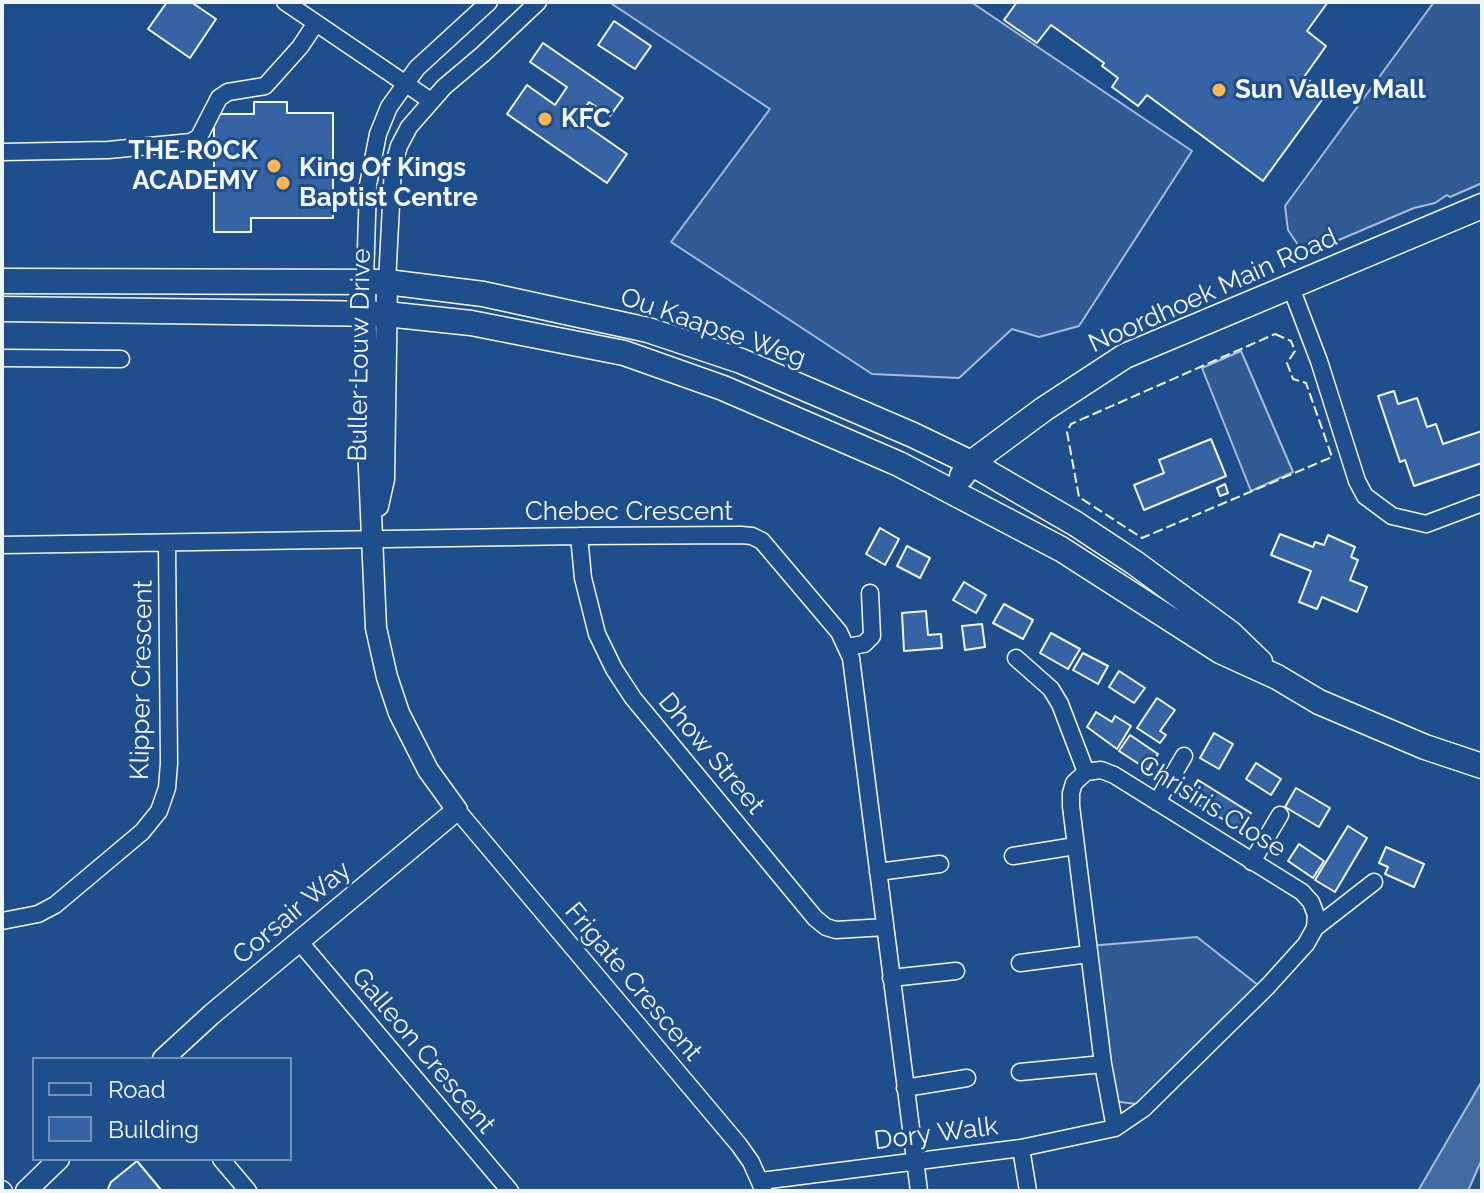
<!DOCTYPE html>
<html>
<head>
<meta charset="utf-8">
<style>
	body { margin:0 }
	#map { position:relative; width:1484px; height:1193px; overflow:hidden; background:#1f4e8c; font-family:Raleway,sans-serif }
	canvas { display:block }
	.frame { position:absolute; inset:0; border:4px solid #f2f6ff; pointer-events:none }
	.legend { position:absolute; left:32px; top:1057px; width:260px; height:104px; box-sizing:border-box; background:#1f4e8c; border:2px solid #7391ba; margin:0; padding:10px 14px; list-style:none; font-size:24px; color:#f2f6ff }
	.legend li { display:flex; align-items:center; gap:16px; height:40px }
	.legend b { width:40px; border:2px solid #7391ba }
</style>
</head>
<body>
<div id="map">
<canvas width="1484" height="1193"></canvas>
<div class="frame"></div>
<ul class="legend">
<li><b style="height:10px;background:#1f4e8c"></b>Road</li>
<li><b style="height:22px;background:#3563a3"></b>Building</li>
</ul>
</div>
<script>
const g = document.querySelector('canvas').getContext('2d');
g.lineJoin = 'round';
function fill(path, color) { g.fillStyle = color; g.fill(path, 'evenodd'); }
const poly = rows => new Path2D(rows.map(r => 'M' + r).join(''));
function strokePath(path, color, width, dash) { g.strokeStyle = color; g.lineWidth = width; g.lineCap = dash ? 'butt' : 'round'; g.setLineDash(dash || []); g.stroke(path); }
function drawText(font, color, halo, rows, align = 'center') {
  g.font = font + ' Raleway,sans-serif'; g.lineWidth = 6; g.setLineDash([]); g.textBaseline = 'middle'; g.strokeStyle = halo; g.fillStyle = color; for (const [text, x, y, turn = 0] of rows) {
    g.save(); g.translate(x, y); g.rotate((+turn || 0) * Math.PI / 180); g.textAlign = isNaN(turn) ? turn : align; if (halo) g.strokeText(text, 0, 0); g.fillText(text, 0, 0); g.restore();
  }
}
const built = poly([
	[609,2,971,2,1192,151,1079,326,1039,337,1012,329,959,378,872,374,671,242,770,109,609,2],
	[1434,2,1482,2,1482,183,1450,197,1447,195,1435,203,1414,208,1320,248,1304,248,1298,245,1288,230,1285,206,1434,2],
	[1241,351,1293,472,1251,491,1202,368,1241,351],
	[1197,937,1263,989,1137,1104,1111,1101,1088,946,1197,937]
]);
fill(built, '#305b95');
strokePath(built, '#a8bbd7', 2);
const water = poly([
	[1482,1081,1482,1159,1468,1191,1418,1191,1482,1081]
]);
fill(water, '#446ba0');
strokePath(water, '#a8bbd7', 2);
const building = poly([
	[167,2,191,2,216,19,190,58,148,29,167,2],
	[1017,2,1328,2,1307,31,1326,46,1304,77,1327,93,1263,181,1147,95,1138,106,1112,87,1118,78,1102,66,1104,63,1051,25,1037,43,1004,20,1017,2],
	[614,21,651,46,635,69,598,45,614,21],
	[543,43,623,98,610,116,589,102,578,120,627,154,607,183,507,114,527,85,555,105,567,87,530,62,543,43],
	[254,102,287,102,287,113,333,113,333,218,251,218,251,232,214,232,214,114,254,114,254,102],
	[1394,391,1398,404,1417,398,1427,427,1436,424,1443,444,1482,431,1482,463,1414,486,1405,460,1400,462,1378,396,1394,391],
	[1211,439,1226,476,1144,510,1134,485,1164,473,1159,460,1211,439],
	[1225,484,1228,493,1220,496,1217,488,1225,484],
	[880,528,899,539,885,565,866,554,880,528],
	[1280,534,1313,547,1315,542,1324,545,1328,535,1355,547,1351,557,1358,560,1350,580,1367,587,1357,612,1322,597,1317,609,1299,602,1311,571,1271,555,1280,534],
	[907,546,930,558,920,578,897,566,907,546],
	[964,582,986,595,976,613,953,600,964,582],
	[1004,604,1033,620,1023,639,993,623,1004,604],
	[926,611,928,635,941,634,942,648,904,651,902,613,926,611],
	[982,624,985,647,965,650,962,626,982,624],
	[1051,633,1080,649,1068,669,1040,653,1051,633],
	[1083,653,1108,666,1098,684,1073,670,1083,653],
	[1119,671,1145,688,1134,703,1109,687,1119,671],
	[1157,698,1175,710,1160,731,1166,735,1160,743,1137,728,1157,698],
	[1096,712,1112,722,1115,716,1131,726,1117,749,1087,727,1096,712],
	[1214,733,1233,744,1219,769,1200,758,1214,733],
	[1130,735,1158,754,1148,770,1119,751,1130,735],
	[1256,763,1281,779,1271,795,1246,779,1256,763],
	[1198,780,1251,813,1241,830,1187,798,1198,780],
	[1296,788,1330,808,1319,827,1285,807,1296,788],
	[1348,826,1367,838,1335,892,1315,880,1348,826],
	[1299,844,1324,861,1313,878,1288,861,1299,844],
	[1386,847,1424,864,1414,887,1385,874,1388,867,1379,863,1386,847],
	[137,1161,162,1191,107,1191,111,1182,137,1161]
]);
fill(building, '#3563a3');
strokePath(building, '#f2f6ff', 2);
const minor = poly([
	[285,2,431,101],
	[2,152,108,150,191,142,199,137,219,98,228,92,265,86,300,47,316,23],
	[365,281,368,185,378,134,389,107,417,68,489,2],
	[387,282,393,167,399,146,409,127,444,87,483,54,538,2],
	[1290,285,1319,361,1357,481,1365,496,1392,516,1426,524,1482,503],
	[2,358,121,359],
	[579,536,583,578,597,634,614,669,633,698,815,918,826,927,836,930,885,927],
	[2,545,579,536,741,535,752,536,762,541,839,632,851,658,919,1191],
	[847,647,864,644,872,636,870,593],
	[1016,658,1051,689,1060,704,1086,772],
	[1157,802,1184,756],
	[457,810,739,1145,751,1162,763,1189],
	[1013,856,1075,846],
	[1252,862,1280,815],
	[878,872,940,864],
	[2,921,38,914,55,905,142,832,159,811,167,788,169,763,167,544],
	[1315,928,1374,882],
	[299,941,510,1191],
	[1020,963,1089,954],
	[891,978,956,971],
	[1020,1072,1103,1064],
	[905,1088,967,1078],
	[1021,1148,1028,1191],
	[221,1159,248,1191],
	[761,1181,1021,1148,1115,1128,1143,1109,1268,986,1306,944,1315,928,1316,915,1311,902,1302,892,1114,775,1101,770,1086,772,1074,783,1071,793,1071,806,1103,1064,1115,1128],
	[2,1189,4,1191]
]);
const tertiary = poly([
	[378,506,384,479,387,282],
	[163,1059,212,1014,457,810,428,770,399,713,387,677,376,628,368,445,365,281],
	[26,1191,59,1159]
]);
const primary = poly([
	[2,281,387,282,483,294,648,330,741,361,913,435,971,463,1076,524,1135,563,1230,633,1260,662],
	[2,309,386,314,471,323,624,353,723,388,899,464,1061,549,1220,651,1277,677,1319,702,1425,747,1482,766],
	[962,476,971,463,1044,409,1125,356,1482,206]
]);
strokePath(minor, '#f2f6ff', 19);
strokePath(tertiary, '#f2f6ff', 23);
strokePath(primary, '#f2f6ff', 27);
strokePath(minor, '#1f4e8c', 16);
strokePath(tertiary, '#1f4e8c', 20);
strokePath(primary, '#1f4e8c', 24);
strokePath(poly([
	[1275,334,1291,341,1295,351,1287,363,1293,379,1306,383,1332,457,1142,538,1079,497,1067,432,1071,424,1275,334]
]), '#f2f6ff', 2, [10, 4]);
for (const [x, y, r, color] of [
	[1219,90,8,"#ffb74d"],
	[545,119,8,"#ffb74d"],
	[274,166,8,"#ffb74d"],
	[283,183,8,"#ffb74d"]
]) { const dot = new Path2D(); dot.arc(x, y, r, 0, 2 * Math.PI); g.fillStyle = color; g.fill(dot); strokePath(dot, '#1f4e8c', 3); }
drawText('bold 26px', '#f2f6ff', '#1f4e8c', [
	["Sun Valley Mall",1235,90],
	["KFC",561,119],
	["THE ROCK",258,151,"right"],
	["ACADEMY",258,181,"right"],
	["King Of Kings",299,168],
	["Baptist Centre",299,198]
], 'left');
drawText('26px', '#f2f6ff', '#1f4e8c', [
	["Noordhoek Main Road",1213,291,-24],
	["Ou Kaapse Weg",713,328,19],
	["Buller Louw Drive",360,355,-89],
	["Chebec Crescent",629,512],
	["Klipper Crescent",142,680,-89],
	["Dhow Street",711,754,50],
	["Chrisiris Close",1212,807,32],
	["Corsair Way",292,913,-40],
	["Frigate Crescent",633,982,50],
	["Galleon Crescent",423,1051,50],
	["Dory Walk",936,1134,-7]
]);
</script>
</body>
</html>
